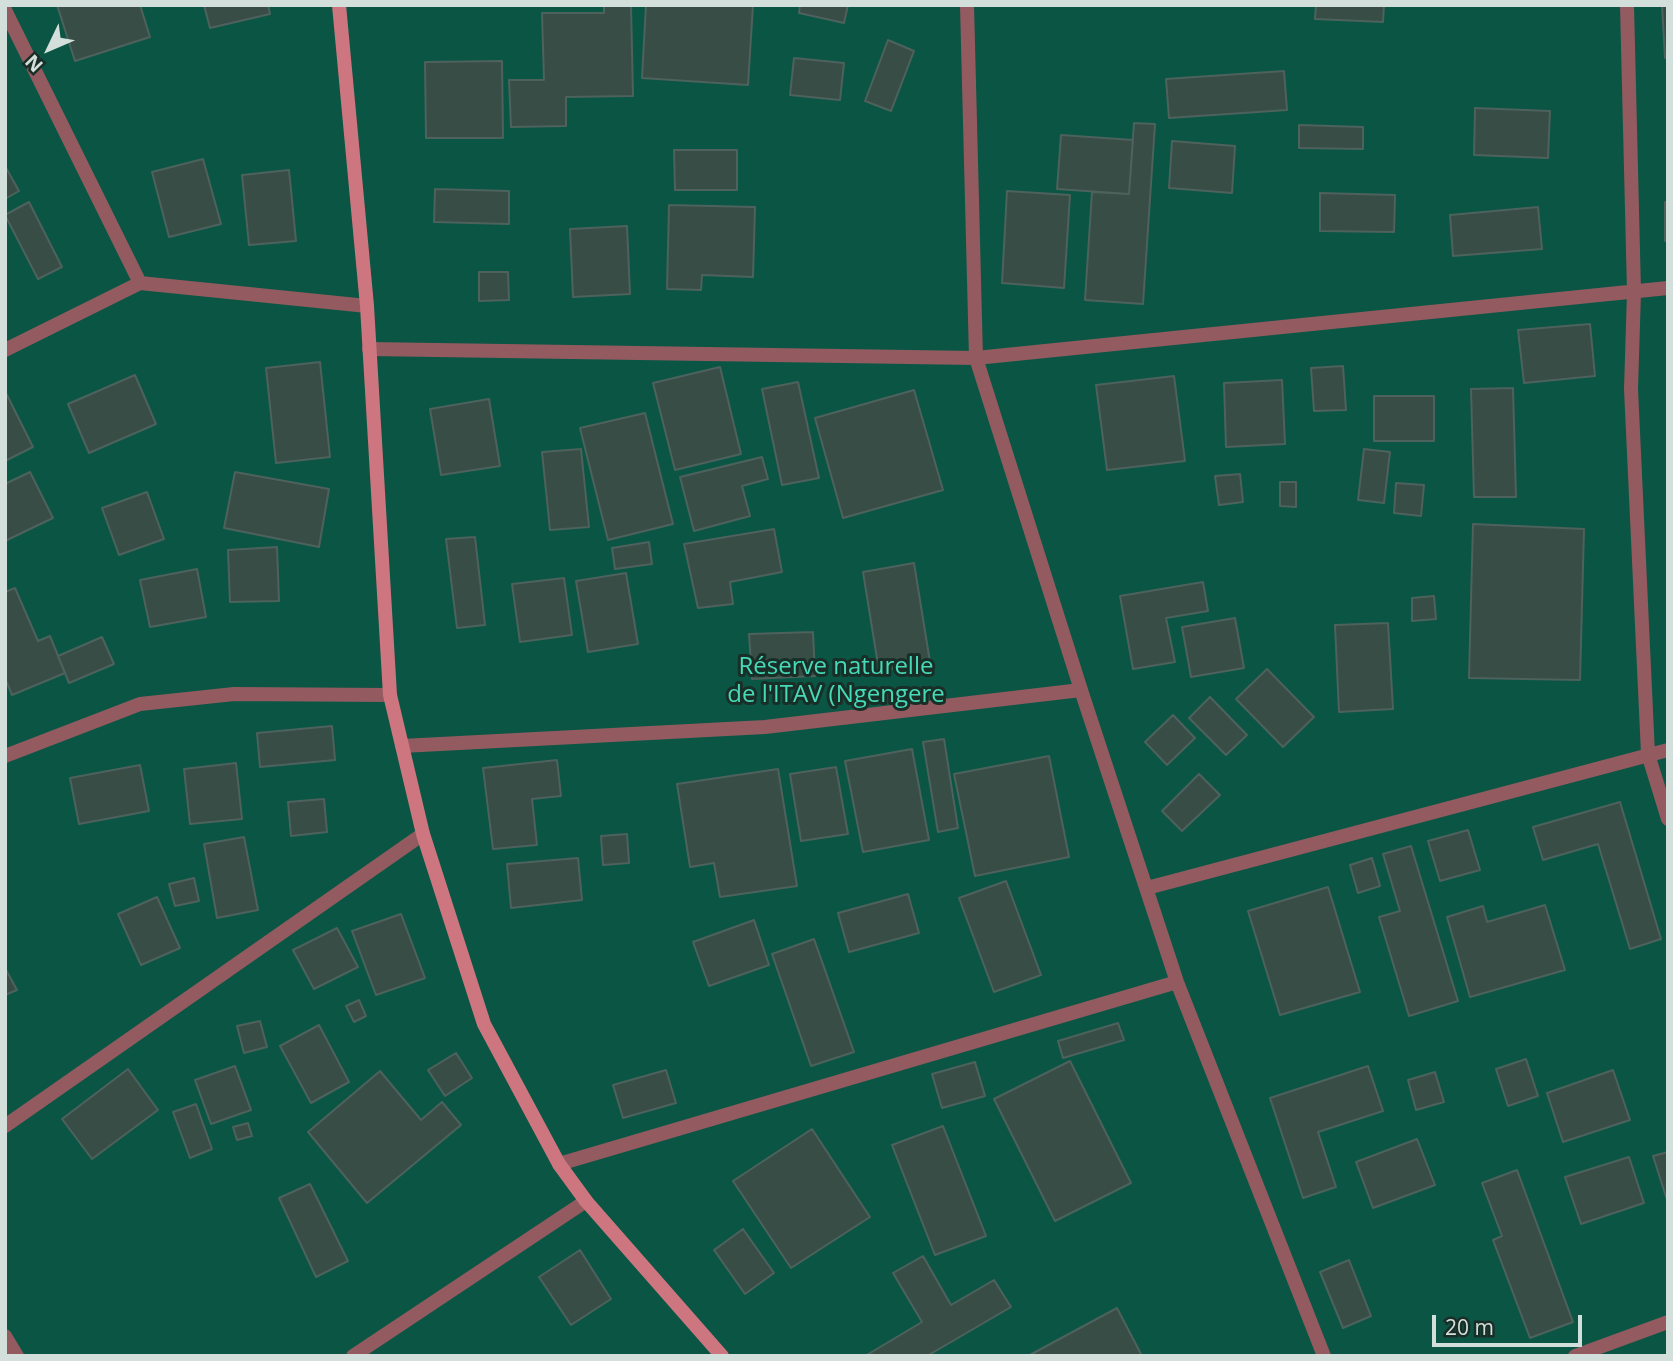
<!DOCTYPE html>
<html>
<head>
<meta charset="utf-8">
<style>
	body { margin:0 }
	#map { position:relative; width:1673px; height:1361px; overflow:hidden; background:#1a2e28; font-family:"Open Sans",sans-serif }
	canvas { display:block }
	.frame { position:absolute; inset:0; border:7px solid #d3dfdb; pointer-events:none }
	.north { position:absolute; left:14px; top:14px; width:70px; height:70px; -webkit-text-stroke:5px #1a2e28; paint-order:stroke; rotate:226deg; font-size:19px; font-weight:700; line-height:28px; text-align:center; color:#d3dfdb }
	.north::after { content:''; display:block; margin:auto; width:24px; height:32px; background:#d3dfdb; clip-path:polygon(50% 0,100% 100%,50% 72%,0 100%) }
	.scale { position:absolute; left:1432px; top:1315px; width:150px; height:32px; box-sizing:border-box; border:4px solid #d3dfdb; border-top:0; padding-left:9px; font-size:21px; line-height:24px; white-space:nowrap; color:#d3dfdb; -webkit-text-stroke:5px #1a2e28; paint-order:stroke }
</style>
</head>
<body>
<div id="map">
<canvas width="1673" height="1361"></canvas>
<div class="frame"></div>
<div class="north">N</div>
<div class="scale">20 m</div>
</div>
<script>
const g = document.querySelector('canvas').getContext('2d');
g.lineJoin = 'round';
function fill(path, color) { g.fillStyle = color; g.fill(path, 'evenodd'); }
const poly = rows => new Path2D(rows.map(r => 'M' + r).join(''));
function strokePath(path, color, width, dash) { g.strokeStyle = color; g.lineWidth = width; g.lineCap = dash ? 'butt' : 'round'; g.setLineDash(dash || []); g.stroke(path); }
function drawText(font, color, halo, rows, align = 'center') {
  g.font = font + ' "Open Sans",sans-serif'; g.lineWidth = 6; g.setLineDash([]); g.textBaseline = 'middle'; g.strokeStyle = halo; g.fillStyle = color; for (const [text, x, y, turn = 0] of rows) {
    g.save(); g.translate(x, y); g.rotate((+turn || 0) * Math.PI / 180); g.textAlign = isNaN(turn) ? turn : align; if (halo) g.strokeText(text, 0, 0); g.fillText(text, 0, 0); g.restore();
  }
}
fill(poly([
	[5,5,1668,5,1668,1356,5,1356]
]), '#0b5545');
const building = poly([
	[57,5,140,5,150,37,75,61,57,5],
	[204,5,268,5,270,14,210,28,204,5],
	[604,5,631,5,633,96,566,97,566,126,511,127,509,80,544,80,542,13,604,13,604,5],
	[646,5,753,5,748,85,642,78,646,5],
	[800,5,848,5,844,23,799,13,800,5],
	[1316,5,1384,5,1383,22,1315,19,1316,5],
	[1662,5,1668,5,1668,57,1665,58,1662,5],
	[888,40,914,51,891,111,865,101,888,40],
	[794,58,844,63,840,100,790,95,794,58],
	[502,61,503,138,426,138,425,62,502,61],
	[1284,71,1287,110,1169,118,1166,79,1284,71],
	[1475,108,1550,111,1548,158,1474,155,1475,108],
	[1134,123,1155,124,1143,304,1085,300,1092,192,1129,194,1134,123],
	[1299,125,1363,127,1363,149,1299,148,1299,125],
	[1061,135,1133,140,1129,194,1057,189,1061,135],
	[1172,141,1235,146,1232,193,1169,188,1172,141],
	[674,150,737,150,737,190,675,190,674,150],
	[203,159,221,224,169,237,152,172,203,159],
	[5,166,19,191,5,199,5,166],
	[289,170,296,241,249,245,242,175,289,170],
	[435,189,509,191,509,224,434,222,435,189],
	[1007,191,1070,195,1064,288,1002,283,1007,191],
	[1320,193,1395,195,1394,232,1320,231,1320,193],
	[29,202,62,267,38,279,5,215,29,202],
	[1665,202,1668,202,1668,241,1665,241,1665,202],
	[669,205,755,207,753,277,702,275,701,290,667,289,669,205],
	[1538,207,1542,249,1453,256,1450,215,1538,207],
	[627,226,630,294,573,297,570,229,627,226],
	[479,272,508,272,509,300,479,301,479,272],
	[1590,324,1595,376,1524,383,1518,330,1590,324],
	[320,362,330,457,276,463,266,368,320,362],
	[1343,366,1346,410,1314,411,1311,368,1343,366],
	[720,367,741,454,675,470,653,383,720,367],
	[135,375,156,424,89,453,68,404,135,375],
	[1174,376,1185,461,1107,470,1096,385,1174,376],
	[1282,380,1285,444,1226,447,1224,383,1282,380],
	[798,382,819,478,782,485,762,389,798,382],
	[1513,388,1516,497,1474,497,1471,389,1513,388],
	[914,390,943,490,843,518,815,418,914,390],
	[5,391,33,447,5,461,5,391],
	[1374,396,1434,396,1434,441,1374,441,1374,396],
	[489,399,500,466,441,475,430,409,489,399],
	[645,413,673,524,608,540,580,428,645,413],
	[581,449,589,527,550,530,542,452,581,449],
	[1364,449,1390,452,1384,503,1358,500,1364,449],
	[762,457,768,479,742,486,750,516,694,531,680,477,762,457],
	[30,472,53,518,5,541,5,484,30,472],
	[235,472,329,489,319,547,224,528,235,472],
	[1240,474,1243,502,1219,505,1215,476,1240,474],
	[1280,482,1296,482,1296,507,1280,506,1280,482],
	[1396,483,1424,485,1421,516,1394,513,1396,483],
	[147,492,164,539,119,555,102,508,147,492],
	[1473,524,1584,529,1580,680,1469,678,1473,524],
	[774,529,782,572,730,582,733,604,698,608,684,544,774,529],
	[475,537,485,625,457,628,446,539,475,537],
	[649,542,652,564,615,569,612,548,649,542],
	[277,547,279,601,230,602,228,550,277,547],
	[914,563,930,662,879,671,863,572,914,563],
	[197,569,206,617,150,627,140,580,197,569],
	[626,573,638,644,588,652,576,581,626,573],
	[564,578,572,635,520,642,512,584,564,578],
	[1203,582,1208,611,1166,618,1175,662,1133,669,1120,596,1203,582],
	[15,588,38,641,50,636,65,673,12,695,5,678,5,592,15,588],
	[1434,596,1436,619,1412,621,1412,598,1434,596],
	[1235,618,1244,668,1191,677,1182,627,1235,618],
	[1388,623,1393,709,1339,712,1335,625,1388,623],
	[813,632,815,676,752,679,749,634,813,632],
	[102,637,114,664,69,683,58,656,102,637],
	[1267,669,1314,717,1283,747,1236,699,1267,669],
	[1210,697,1247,735,1226,755,1189,718,1210,697],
	[1173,715,1195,738,1167,765,1145,742,1173,715],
	[332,726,335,760,260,767,257,733,332,726],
	[944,739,958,828,938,832,923,742,944,739],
	[912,749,929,840,863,852,845,761,912,749],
	[1049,756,1069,857,975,876,954,774,1049,756],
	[557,760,561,796,532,799,537,845,493,849,483,768,557,760],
	[236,763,242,819,190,824,184,769,236,763],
	[140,765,149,811,79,824,70,778,140,765],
	[836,767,848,834,801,841,790,774,836,767],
	[778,769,797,886,720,897,714,863,690,867,677,784,778,769],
	[1199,774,1220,795,1182,831,1162,811,1199,774],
	[324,799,327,832,291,836,288,802,324,799],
	[1620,802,1661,939,1630,949,1598,844,1543,860,1533,827,1620,802],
	[1468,830,1480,870,1440,881,1428,841,1468,830],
	[627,834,629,863,603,865,601,836,627,834],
	[244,837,258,910,217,918,204,844,244,837],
	[1411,846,1458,1001,1409,1016,1379,917,1400,911,1383,854,1411,846],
	[578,858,582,900,511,908,507,864,578,858],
	[1372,858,1380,886,1358,893,1350,865,1372,858],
	[194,878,199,901,175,906,169,884,194,878],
	[1006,881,1041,975,994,992,959,898,1006,881],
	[1328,887,1360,992,1280,1015,1248,911,1328,887],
	[908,894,919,933,849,952,838,913,908,894],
	[157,897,180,948,141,965,118,914,157,897],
	[1545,905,1565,970,1470,997,1447,917,1483,906,1487,922,1545,905],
	[401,914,425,978,376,995,352,931,401,914],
	[754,920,769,965,709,986,693,942,754,920],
	[337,928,358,967,314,989,293,950,337,928],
	[814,939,854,1052,811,1066,772,954,814,939],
	[5,968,17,990,5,995,5,968],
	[359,1000,366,1016,354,1022,346,1006,359,1000],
	[260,1021,267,1047,244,1053,237,1026,260,1021],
	[1118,1023,1124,1040,1063,1058,1058,1041,1118,1023],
	[319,1025,349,1082,311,1103,280,1046,319,1025],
	[456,1053,472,1078,445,1096,428,1070,456,1053],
	[1526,1059,1538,1096,1508,1106,1496,1069,1526,1059],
	[1070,1061,1131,1183,1055,1221,994,1099,1070,1061],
	[975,1062,985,1096,942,1108,932,1074,975,1062],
	[235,1066,251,1110,211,1124,195,1080,235,1066],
	[1368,1066,1383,1111,1318,1132,1336,1187,1303,1198,1270,1098,1368,1066],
	[128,1069,158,1110,92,1159,62,1119,128,1069],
	[666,1070,676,1103,623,1118,613,1085,666,1070],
	[1613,1070,1630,1120,1563,1142,1547,1093,1613,1070],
	[380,1071,421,1120,442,1102,461,1125,367,1203,308,1132,380,1071],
	[1435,1072,1444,1102,1416,1110,1408,1080,1435,1072],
	[196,1104,212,1149,190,1158,173,1112,196,1104],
	[248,1123,252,1136,237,1140,233,1127,248,1123],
	[943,1126,986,1236,935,1255,892,1145,943,1126],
	[812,1129,870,1217,791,1268,733,1181,812,1129],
	[1417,1139,1435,1185,1373,1208,1356,1162,1417,1139],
	[1668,1152,1668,1203,1653,1156,1668,1152],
	[1629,1157,1644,1203,1581,1224,1565,1177,1629,1157],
	[1517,1170,1573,1322,1530,1338,1493,1240,1502,1236,1482,1183,1517,1170],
	[310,1184,348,1261,316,1277,279,1198,310,1184],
	[743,1229,774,1273,745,1294,714,1250,743,1229],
	[580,1250,611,1299,571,1325,539,1277,580,1250],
	[923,1256,951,1305,994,1280,1011,1307,927,1356,865,1356,922,1322,893,1273,923,1256],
	[1349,1260,1371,1316,1343,1328,1320,1272,1349,1260],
	[1117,1308,1142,1356,1028,1356,1117,1308]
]);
fill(building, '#384d46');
strokePath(building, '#4d625c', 2);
strokePath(poly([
	[967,5,976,358,1081,690,1177,982,1324,1356],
	[1627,5,1634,292,1631,389,1648,754,1668,819],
	[5,10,140,283],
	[369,349,976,358,1668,288],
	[5,350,140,283,367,306],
	[402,746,765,727,1081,690],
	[5,756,140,704,234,694,390,695],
	[1147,888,1668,750],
	[5,1126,423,834],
	[559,1164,1177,982],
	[5,1336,17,1356],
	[353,1356,586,1201],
	[1575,1356,1668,1322]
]), '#935b60', 14);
strokePath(poly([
	[339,5,367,306,390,695,423,834,484,1024,559,1164,586,1201,722,1356]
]), '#ce767f', 14);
drawText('24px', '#46dab8', '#1a2e28', [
	["Réserve naturelle",836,667],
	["de l'ITAV (Ngengere",836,695]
]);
</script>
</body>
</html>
